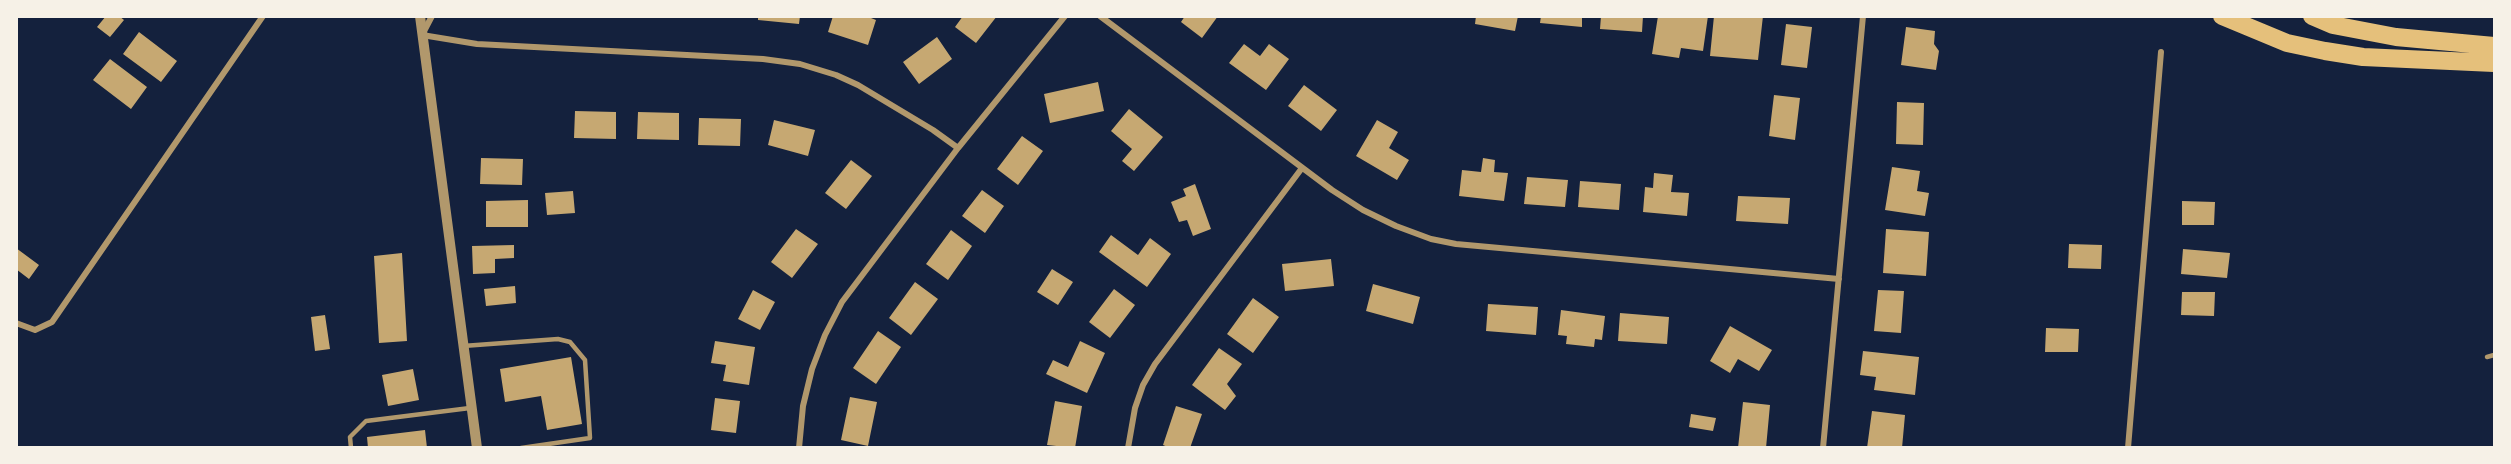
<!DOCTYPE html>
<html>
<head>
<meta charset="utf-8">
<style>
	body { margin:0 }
	#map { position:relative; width:2511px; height:464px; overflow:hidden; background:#14213d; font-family:Jost,sans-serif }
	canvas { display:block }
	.frame { position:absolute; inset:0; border:18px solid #f6f1e7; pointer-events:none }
</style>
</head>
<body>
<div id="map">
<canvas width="2511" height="464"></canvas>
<div class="frame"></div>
</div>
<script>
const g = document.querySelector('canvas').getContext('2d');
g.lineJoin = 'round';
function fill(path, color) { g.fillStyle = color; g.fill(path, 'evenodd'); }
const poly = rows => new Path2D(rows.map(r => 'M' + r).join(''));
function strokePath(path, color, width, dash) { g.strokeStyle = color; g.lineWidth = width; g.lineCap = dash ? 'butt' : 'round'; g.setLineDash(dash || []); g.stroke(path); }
fill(poly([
	[106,16,119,16,124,20,110,37,97,27],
	[758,16,800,16,799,24,758,20],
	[833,16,866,16,876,20,868,45,828,32],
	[963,16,997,16,976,43,955,27],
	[1185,16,1218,16,1202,38,1181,22],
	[1476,16,1518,16,1515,31,1475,24],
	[1541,16,1582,16,1582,27,1540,23],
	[1601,16,1643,16,1642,32,1600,29],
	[1658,16,1708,16,1703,51,1681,48,1679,58,1652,54],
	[1714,16,1763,16,1758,60,1710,56],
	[1786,24,1812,27,1807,68,1781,65],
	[1906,27,1935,31,1934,44,1939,51,1936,70,1901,65],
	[139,32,177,61,161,82,123,54],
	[937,37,952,59,919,84,903,62],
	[1244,44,1260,56,1269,44,1289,59,1266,90,1229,63],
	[110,59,147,87,131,109,93,80],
	[1098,82,1104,111,1050,123,1044,94],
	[1304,85,1337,110,1321,131,1288,106],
	[1774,95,1800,98,1795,140,1769,136],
	[1897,102,1924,103,1923,145,1896,144],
	[1129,109,1163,137,1134,171,1122,161,1132,149,1111,131],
	[575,111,616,112,616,139,574,138],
	[638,112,679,113,679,140,637,139],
	[699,118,741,119,740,146,698,145],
	[774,120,815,130,808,156,768,145],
	[1377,120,1398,132,1389,148,1409,160,1397,180,1356,156],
	[1022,136,1043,151,1018,185,997,169],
	[481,158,523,159,522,185,480,184],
	[1483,158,1495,160,1494,172,1508,173,1504,201,1459,196,1462,170,1481,172],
	[851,160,872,176,846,209,825,193],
	[1892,167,1920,171,1917,191,1929,193,1925,216,1885,210],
	[1654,173,1673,175,1671,192,1689,193,1687,216,1643,212,1645,187,1653,188],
	[1527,177,1568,180,1565,207,1524,204],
	[1580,181,1621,184,1619,210,1578,207],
	[1195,184,1211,229,1193,236,1187,220,1179,222,1171,202,1186,196,1183,189],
	[982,190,1004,206,985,233,962,216],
	[573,191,575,213,547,215,545,193],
	[1738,196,1790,198,1788,224,1736,221],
	[528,200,528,227,486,227,486,201],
	[2182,201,2215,202,2214,225,2182,225],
	[796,229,818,244,792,278,771,262],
	[1886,229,1929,232,1926,276,1883,273],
	[951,230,972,246,948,280,926,264],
	[1111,235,1138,255,1150,238,1171,254,1147,287,1099,252],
	[2069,244,2102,245,2101,269,2068,268],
	[514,245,514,258,495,259,495,273,473,274,472,246],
	[16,248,39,265,29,279,16,269],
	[2183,249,2230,253,2227,278,2181,274],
	[402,253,407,341,379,343,374,256],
	[1331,259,1334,286,1285,291,1282,264],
	[1052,269,1073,282,1058,305,1037,292],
	[915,282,938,299,911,335,889,318],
	[1373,284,1420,297,1413,324,1366,311],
	[515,286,516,303,486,306,484,289],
	[1114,289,1135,305,1110,338,1089,322],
	[753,290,775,302,760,330,738,319],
	[1878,290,1904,291,1901,333,1874,331],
	[2182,292,2215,292,2214,316,2181,315],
	[1253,298,1279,317,1253,353,1227,334],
	[1488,304,1538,307,1536,335,1486,331],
	[1561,310,1605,316,1602,340,1595,339,1594,347,1566,344,1567,336,1558,335],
	[1620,313,1669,317,1667,344,1618,341],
	[325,315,330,349,315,351,311,317],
	[1730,326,1772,350,1759,371,1738,359,1730,373,1710,361],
	[2046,328,2079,329,2078,352,2045,352],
	[878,331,901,347,876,384,853,368],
	[715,341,755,347,749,385,723,381,726,365,711,363],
	[1080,341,1105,353,1087,393,1046,374,1053,360,1068,367],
	[1219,348,1242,364,1227,384,1236,396,1225,410,1192,385],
	[1863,351,1919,357,1915,395,1874,390,1876,377,1860,375],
	[571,357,582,424,547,430,541,396,505,402,500,369],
	[413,369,419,400,388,406,382,375],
	[850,397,877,402,868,446,841,440],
	[715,398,740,401,736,433,711,430],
	[1055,401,1082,406,1075,448,1047,445],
	[1743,402,1770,405,1766,448,1738,448],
	[1176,406,1202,414,1190,448,1170,448,1163,445],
	[1872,411,1905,415,1902,448,1867,448],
	[1691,414,1716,418,1713,431,1689,427],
	[425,430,427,448,368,448,367,437]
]), '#c6a872');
strokePath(poly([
	[463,346,558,339,570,342,585,360,590,438,521,448],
	[2487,357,2494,355],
	[351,448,350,437,366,421,470,408]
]), '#b1986c', 4.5);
strokePath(poly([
	[432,16,422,35,477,44,763,59,800,64,836,75,858,85,933,130,958,148],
	[1100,16,1332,190,1363,210,1396,226,1431,239,1456,244,1839,279],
	[16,323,35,330,52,322,263,16],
	[799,448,803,406,812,369,825,335,842,302,958,148,1065,16],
	[1128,448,1135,408,1143,385,1155,364,1302,168],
	[1823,448,1863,16],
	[2128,448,2161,52]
]), '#b1986c', 6);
strokePath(poly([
	[420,16,477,448]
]), '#b1986c', 10);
strokePath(poly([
	[2222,16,2287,43,2325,51,2363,57,2494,63],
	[2312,16,2333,25,2396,37,2494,46]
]), '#e5c07b', 18);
</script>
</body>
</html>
